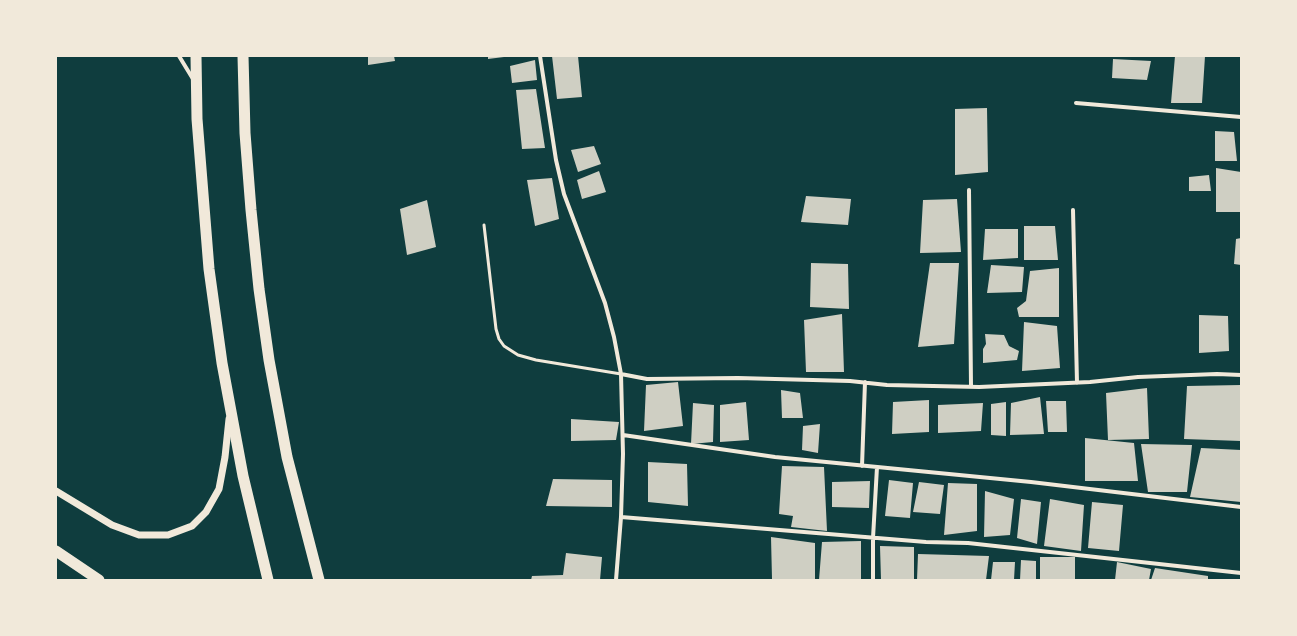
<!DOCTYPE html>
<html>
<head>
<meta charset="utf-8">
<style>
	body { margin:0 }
	#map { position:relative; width:1297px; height:636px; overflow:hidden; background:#0f3d3e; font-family:"Public Sans",sans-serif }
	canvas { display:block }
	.frame { position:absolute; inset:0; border:57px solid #f1e9da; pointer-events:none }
</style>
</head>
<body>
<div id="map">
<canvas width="1297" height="636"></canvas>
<div class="frame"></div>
</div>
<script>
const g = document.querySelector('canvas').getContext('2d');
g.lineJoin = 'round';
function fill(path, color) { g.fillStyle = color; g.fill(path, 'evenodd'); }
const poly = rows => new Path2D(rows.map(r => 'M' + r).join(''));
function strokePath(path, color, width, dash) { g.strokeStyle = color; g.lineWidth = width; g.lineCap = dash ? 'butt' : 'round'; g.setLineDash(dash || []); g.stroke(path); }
fill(poly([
	[368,56,394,56,395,61,368,65],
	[488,56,504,56,504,57,488,59],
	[552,56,578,56,582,97,557,99],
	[1175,56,1205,56,1202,103,1171,103],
	[1113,59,1151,61,1147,80,1112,78],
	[535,60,537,80,512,83,510,66],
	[536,89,545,148,522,149,516,90],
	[987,108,988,172,955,175,955,109],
	[1215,131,1234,132,1237,161,1215,161],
	[594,146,601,164,578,172,571,150],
	[1216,168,1241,172,1241,212,1216,212],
	[599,171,606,192,582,199,577,180],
	[1209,175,1211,191,1189,191,1189,177],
	[552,178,559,219,535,226,527,180],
	[806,196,851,199,848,225,801,222],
	[957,199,961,252,920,253,923,200],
	[427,200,436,247,407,255,400,209],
	[1024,226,1055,226,1058,260,1024,260],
	[985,229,1018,229,1018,258,983,260],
	[1241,238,1241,265,1234,264,1236,239],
	[811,263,848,264,849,309,810,307],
	[930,263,959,263,954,344,918,347],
	[991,265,1024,267,1022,292,987,293],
	[1059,268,1059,317,1019,317,1017,308,1026,301,1030,271],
	[842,314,844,372,806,372,804,320],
	[1199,315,1228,316,1229,351,1199,353],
	[1024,322,1057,326,1060,368,1022,371],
	[985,334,1004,335,1009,346,1019,351,1017,360,983,363,983,349,986,344],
	[678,382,683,426,644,431,646,385],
	[1241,385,1241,441,1184,439,1187,386],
	[1147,388,1149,439,1108,440,1106,393],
	[781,390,800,393,803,418,782,418],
	[1040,397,1044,434,1010,435,1011,403],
	[929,400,929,432,892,434,893,402],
	[1046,401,1066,401,1067,432,1048,432],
	[746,402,749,440,720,442,720,405],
	[1006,402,1006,436,991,435,991,404],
	[693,403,714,405,713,442,691,444],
	[983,403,981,431,938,433,938,405],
	[571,419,619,422,616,440,571,441],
	[820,424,818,453,802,450,803,426],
	[1085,438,1134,443,1138,481,1085,481],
	[1141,444,1192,445,1187,492,1148,492],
	[1201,448,1241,450,1241,502,1190,497],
	[648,462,687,464,688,506,648,502],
	[782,466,824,467,827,531,791,527,793,516,779,514],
	[553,479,612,480,612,507,546,506],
	[889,480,913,483,910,518,885,516],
	[870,481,869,508,832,507,832,482],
	[919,482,944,485,940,514,913,512],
	[948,483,977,484,977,531,944,535],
	[985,491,1014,499,1010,535,984,537],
	[1021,499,1041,502,1037,544,1017,538],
	[1050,499,1084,505,1081,551,1044,546],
	[1092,502,1123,505,1119,551,1088,548],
	[771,537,815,543,815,580,772,579],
	[861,541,861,580,819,580,822,542],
	[880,546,914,547,914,580,881,580],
	[566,553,602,557,600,580,531,580,532,576,563,575],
	[918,554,989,556,986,580,917,580],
	[1040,557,1075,557,1075,580,1040,580],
	[1021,560,1036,561,1036,580,1020,580],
	[993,562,1015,562,1014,580,991,580],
	[1117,562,1151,569,1149,580,1115,580],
	[1155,568,1208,576,1208,580,1151,580]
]), '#cfcfc3');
strokePath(poly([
	[484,225,496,329,499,339,504,346,518,355,536,360,621,374]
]), '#f1e9da', 3);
strokePath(poly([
	[179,56,193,79],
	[540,56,556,160,564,194,605,303,614,337,621,374,623,454,621,517,616,580],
	[1076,103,1241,117],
	[969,190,971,386],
	[1073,210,1077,383],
	[621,374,647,379,738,378,850,381,887,385,979,387,1090,382,1138,377,1217,374,1241,375],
	[623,435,775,457,1031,482,1241,507],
	[862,466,865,382],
	[621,517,926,542,968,543,1241,573],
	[873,580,873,538,877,467]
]), '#f1e9da', 4);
strokePath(poly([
	[56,491,112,525,139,535,168,535,192,526,206,512,219,489,225,457,229,419]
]), '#f1e9da', 7);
strokePath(poly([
	[196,56,197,119,209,269,222,363,243,476,268,580],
	[243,56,245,133,251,210,259,289,269,360,287,457,319,580],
	[56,551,99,580]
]), '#f1e9da', 11);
</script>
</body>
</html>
